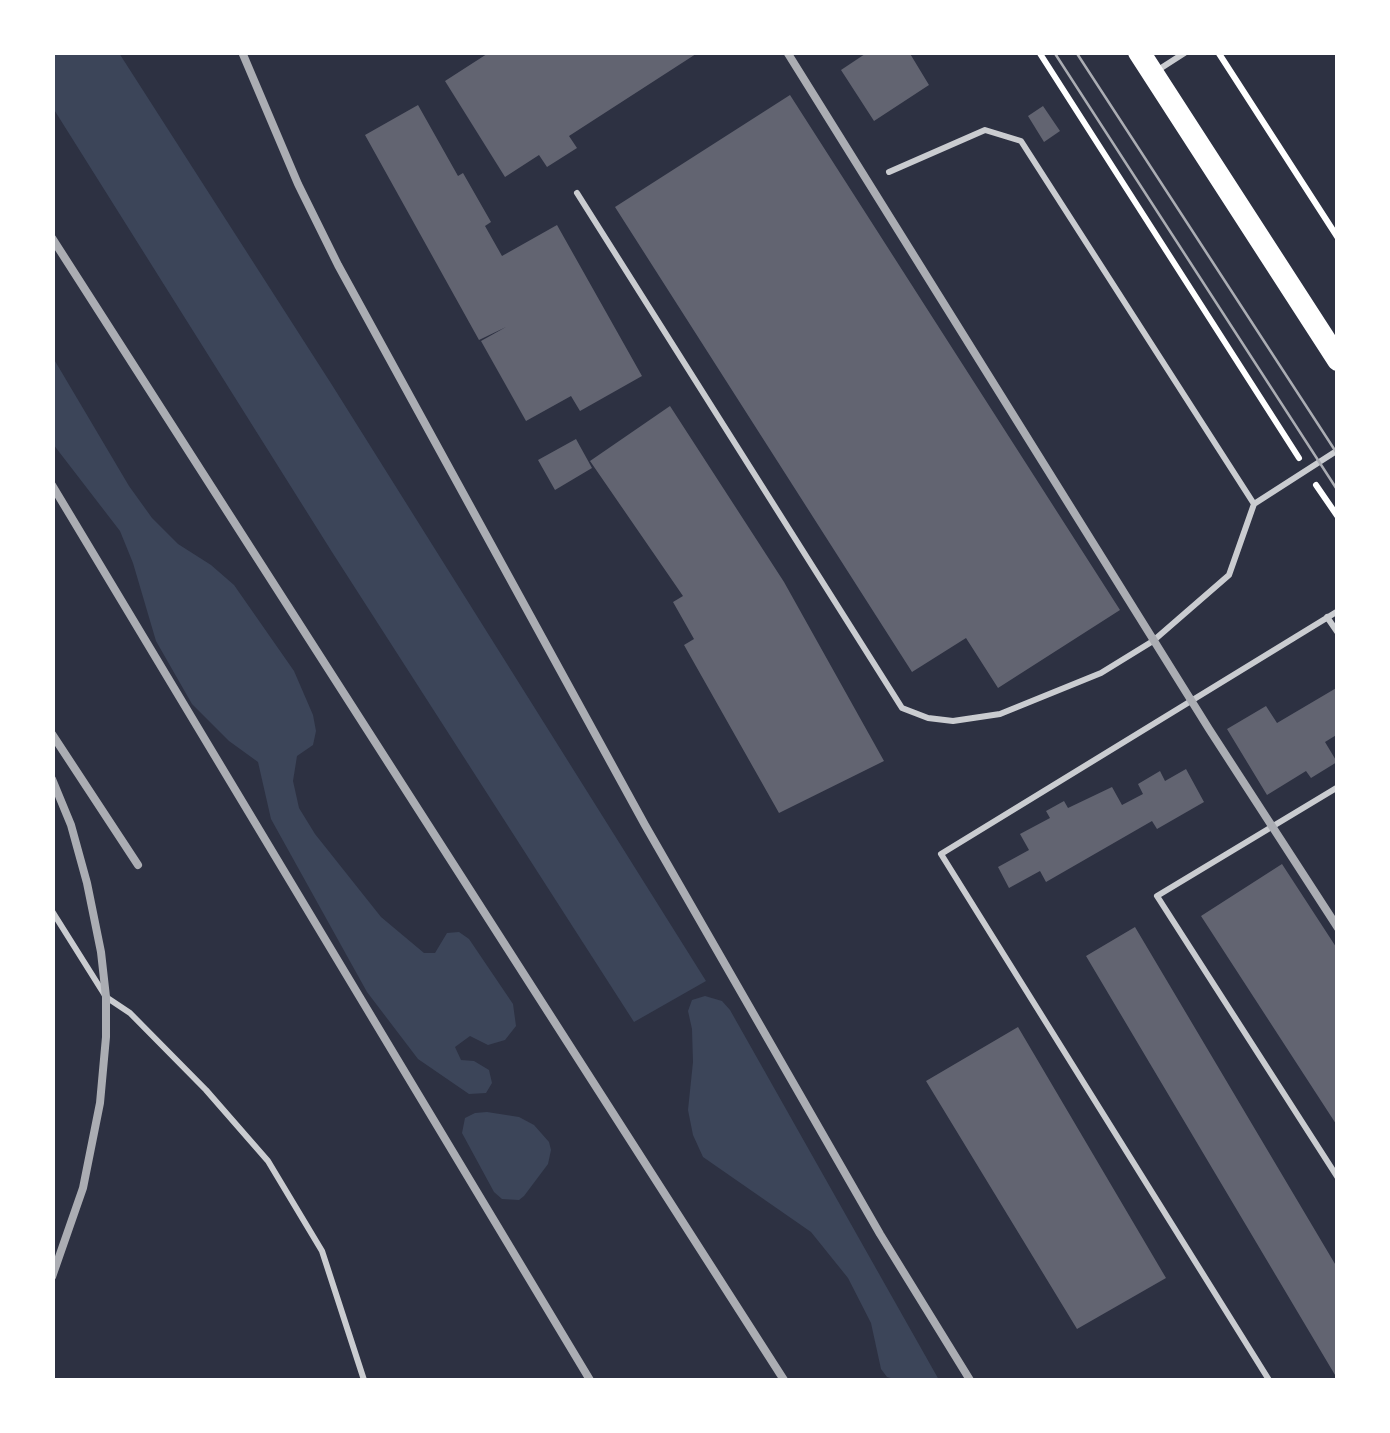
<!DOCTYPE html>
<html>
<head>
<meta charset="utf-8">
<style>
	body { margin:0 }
	#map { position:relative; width:1390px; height:1433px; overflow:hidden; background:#2d3142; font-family:"Fira Sans",sans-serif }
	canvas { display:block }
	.frame { position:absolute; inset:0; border:55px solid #fff; pointer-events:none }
</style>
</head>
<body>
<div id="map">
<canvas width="1390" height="1433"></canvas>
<div class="frame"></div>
</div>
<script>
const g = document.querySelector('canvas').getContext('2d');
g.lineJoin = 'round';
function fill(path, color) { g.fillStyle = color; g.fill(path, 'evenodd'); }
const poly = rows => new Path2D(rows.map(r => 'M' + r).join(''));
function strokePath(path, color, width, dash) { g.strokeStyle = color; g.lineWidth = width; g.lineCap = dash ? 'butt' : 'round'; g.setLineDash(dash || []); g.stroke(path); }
fill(poly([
	[53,52,119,53,332,385,706,981,634,1022,332,552,53,108],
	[52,356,129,486,152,518,178,544,211,565,234,585,294,671,313,715,316,731,313,745,297,756,293,781,299,808,315,834,381,917,424,953,435,953,447,933,459,932,469,939,513,1004,516,1026,505,1040,488,1045,470,1036,455,1047,461,1060,474,1061,489,1070,492,1083,486,1093,469,1094,418,1059,367,992,271,819,258,762,229,741,192,704,156,641,133,563,120,531,53,444],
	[705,996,722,1001,730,1010,939,1380,898,1380,887,1377,881,1369,871,1323,848,1278,811,1232,703,1157,693,1135,688,1110,693,1062,692,1029,688,1011,692,1000],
	[487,1112,519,1117,534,1125,549,1142,551,1150,548,1164,524,1196,519,1200,502,1199,494,1192,462,1133,465,1118,475,1113]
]), '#3c4559');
fill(poly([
	[490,52,699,52,569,136,577,148,547,167,539,155,505,177,445,81],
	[868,52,909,52,929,85,874,121,841,70],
	[790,95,1120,610,998,688,966,638,912,672,615,207],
	[418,105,458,176,463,173,491,222,485,226,502,256,557,225,642,376,580,411,571,396,526,421,481,341,506,327,479,340,365,135],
	[1043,106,1060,131,1044,142,1028,116],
	[670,406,784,582,884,761,779,813,684,645,694,639,673,602,683,596,590,461],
	[576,439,592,468,555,490,538,460],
	[1338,687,1338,734,1325,742,1337,762,1311,778,1306,771,1267,795,1227,729,1266,706,1277,723],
	[1186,769,1204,802,1157,829,1152,821,1046,882,1040,871,1009,888,998,867,1029,850,1020,834,1050,818,1046,811,1064,801,1068,808,1112,787,1122,805,1143,794,1138,784,1160,771,1165,781],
	[1282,864,1338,950,1338,1127,1201,916],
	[1135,927,1338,1269,1338,1380,1086,956],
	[1018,1027,1166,1278,1077,1329,926,1081]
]), '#626471');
strokePath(poly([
	[1039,52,1299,458],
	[1218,52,1338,238],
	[1316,485,1338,517]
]), '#fff', 6);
strokePath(poly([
	[1158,70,1186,52],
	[889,172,985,130,1021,141,1254,504,1338,450],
	[577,193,902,708,928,718,953,721,1000,714,1101,673,1153,641,1229,575,1254,504],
	[1327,617,1338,633],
	[1338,787,1157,896,1338,1178],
	[52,911,106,997,130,1013,206,1090,268,1161,322,1251,364,1380],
	[1269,1380,941,854,1338,611]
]), '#caccd0', 6);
strokePath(poly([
	[1139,52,1338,360]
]), '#fff', 22);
strokePath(poly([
	[1054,52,1338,491],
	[1076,52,1338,455]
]), '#abadb3', 2.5);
strokePath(poly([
	[242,52,298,184,338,265,645,825,880,1234,970,1380],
	[787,52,1209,729,1338,928],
	[52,238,784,1380],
	[52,485,590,1380],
	[52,734,138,865],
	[52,779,71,825,87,883,101,952,106,997,106,1037,100,1103,83,1188,52,1277]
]), '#abadb3', 8);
</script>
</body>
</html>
